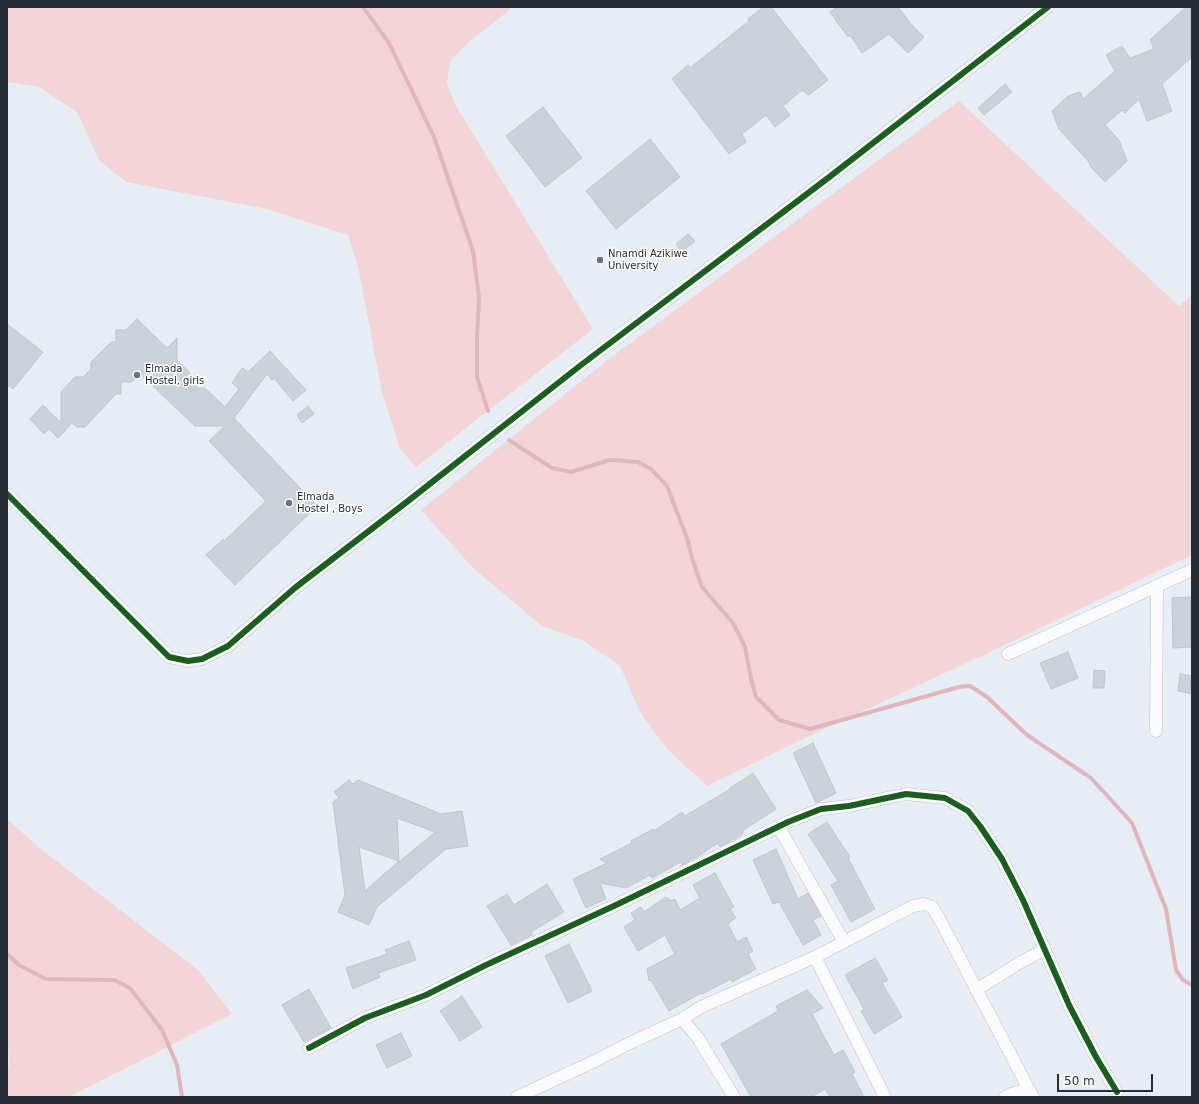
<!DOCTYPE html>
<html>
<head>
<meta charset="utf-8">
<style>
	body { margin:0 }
	#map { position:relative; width:1199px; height:1104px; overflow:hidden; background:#e8eef5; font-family:"DejaVu Sans",sans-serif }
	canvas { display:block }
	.frame { position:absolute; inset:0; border:8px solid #262d36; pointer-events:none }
	.scale { position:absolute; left:1057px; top:1074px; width:96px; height:18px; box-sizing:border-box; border:2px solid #262d36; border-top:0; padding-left:5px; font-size:12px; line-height:14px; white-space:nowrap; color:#262d36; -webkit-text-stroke:3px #fff; paint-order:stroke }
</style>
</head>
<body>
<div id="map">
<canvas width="1199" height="1104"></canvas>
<div class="frame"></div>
<div class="scale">50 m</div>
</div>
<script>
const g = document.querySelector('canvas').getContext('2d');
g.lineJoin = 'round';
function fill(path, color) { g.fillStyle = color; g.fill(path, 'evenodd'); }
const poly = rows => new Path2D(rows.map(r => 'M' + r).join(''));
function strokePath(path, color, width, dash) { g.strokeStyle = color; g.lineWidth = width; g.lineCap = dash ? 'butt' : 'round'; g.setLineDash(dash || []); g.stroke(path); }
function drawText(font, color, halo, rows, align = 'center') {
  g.font = font + ' "DejaVu Sans",sans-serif'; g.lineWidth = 3; g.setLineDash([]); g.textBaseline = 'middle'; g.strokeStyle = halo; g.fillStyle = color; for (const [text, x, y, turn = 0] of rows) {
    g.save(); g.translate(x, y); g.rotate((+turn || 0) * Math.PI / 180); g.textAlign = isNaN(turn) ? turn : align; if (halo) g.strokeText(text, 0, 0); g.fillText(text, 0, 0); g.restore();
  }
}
fill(poly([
	[7,7,513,7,468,43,450,61,447,83,456,106,593,329,416,467,400,449,382,392,358,267,348,235,267,209,126,182,99,160,77,112,39,87,7,82],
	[959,101,1179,306,1192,295,1192,555,988,653,811,735,707,786,668,750,641,714,620,666,584,641,542,626,473,568,421,510,610,358],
	[7,819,41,849,198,970,232,1014,69,1097,7,1097,7,1070,9,1065,8,1044,7,1043]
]), '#f3d5d8');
strokePath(poly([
	[363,7,389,43,434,137,473,251,479,297,477,337,477,377,488,411],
	[509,440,552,468,571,472,610,460,638,462,651,469,667,486,687,538,693,561,702,587,733,623,745,647,751,679,756,697,779,720,810,729,959,687,970,686,987,697,1027,735,1091,778,1132,823,1166,909,1176,970,1183,980,1192,985],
	[7,954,19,965,46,979,114,980,130,988,162,1030,177,1065,182,1097]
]), '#e1b6ba', 4);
const building = poly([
	[763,7,771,7,828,80,809,95,802,90,783,106,790,115,775,127,766,115,742,134,746,142,729,154,672,79,688,65,690,68,749,21,748,19,763,7],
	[837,7,898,7,911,24,924,37,908,53,889,34,862,53,850,35,848,37,830,12,837,7],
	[1186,7,1192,7,1192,57,1162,84,1172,111,1147,121,1139,99,1125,113,1122,110,1105,125,1119,140,1127,161,1105,182,1090,166,1089,162,1059,129,1052,111,1068,96,1080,92,1083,99,1115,71,1106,55,1122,46,1130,58,1154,49,1150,40,1186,7],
	[1005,84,1012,92,984,115,978,108,1005,84],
	[543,107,582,158,545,187,506,136,543,107],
	[650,139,680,177,616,229,586,191,650,139],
	[688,234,695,241,682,252,676,244,688,234],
	[137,319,167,348,177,338,177,360,190,373,186,376,198,388,205,388,225,407,239,389,232,383,242,368,248,372,270,351,306,390,293,401,274,378,272,380,267,374,234,418,317,506,235,585,206,555,223,539,224,541,266,501,209,441,225,426,195,426,140,374,132,382,121,382,121,394,116,394,85,427,77,427,72,423,58,438,49,429,44,434,30,419,43,405,61,423,61,392,75,377,83,377,91,369,91,362,111,342,116,342,116,330,126,330,137,319],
	[7,324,43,352,13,389,7,384,7,324],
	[308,406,314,414,302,423,297,415,308,406],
	[1192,597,1192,647,1173,648,1172,598,1192,597],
	[1068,652,1078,678,1051,689,1040,663,1068,652],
	[1094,670,1105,671,1104,688,1093,688,1094,670],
	[1180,674,1192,676,1192,694,1178,691,1180,674],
	[813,743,836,793,816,803,793,753,813,743],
	[753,773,776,809,742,831,743,834,733,840,720,847,718,843,697,857,682,865,681,862,652,878,650,875,626,888,600,883,606,899,586,908,573,879,607,863,600,859,632,843,631,841,653,829,654,831,682,812,685,816,730,789,730,788,753,773],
	[349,780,353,784,358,780,441,814,462,811,468,846,446,849,377,907,369,925,338,912,345,895,333,802,339,798,334,792,349,780],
	[397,818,435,832,399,862,397,818],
	[359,847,399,861,365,891,359,847],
	[827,822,850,857,848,858,875,909,851,922,831,885,838,881,808,834,827,822],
	[776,849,798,899,808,893,821,916,813,920,821,935,803,945,779,902,773,904,753,860,776,849],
	[715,873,734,907,730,909,736,918,728,924,737,942,746,937,753,951,748,954,756,969,732,982,731,979,702,994,701,993,669,1011,651,980,649,981,647,969,675,954,665,935,638,951,624,927,635,920,631,913,641,907,644,912,666,897,671,901,675,899,680,910,700,898,693,885,715,873],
	[547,884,564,912,531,932,532,935,511,945,487,906,507,894,514,905,547,884],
	[409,941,416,960,378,973,380,977,353,989,346,968,387,954,385,950,409,941],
	[569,944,592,991,568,1003,545,956,569,944],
	[875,958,888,980,882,983,902,1017,874,1034,861,1011,864,1009,845,975,875,958],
	[309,989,331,1028,304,1042,282,1005,309,989],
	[807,990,823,1008,812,1014,834,1055,843,1050,855,1072,852,1074,864,1097,830,1097,825,1089,811,1097,751,1097,721,1044,778,1011,776,1006,807,990],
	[462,996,482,1027,460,1041,440,1011,462,996],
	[401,1033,412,1056,387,1068,376,1045,401,1033]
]);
fill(building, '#cbd2da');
strokePath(building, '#bfc5cc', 1);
const minor = poly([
	[7,494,169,657,188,661,202,659,228,646,296,587,408,501,581,365,828,178,1048,7],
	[1008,654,1192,570],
	[1156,731,1157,586],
	[778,826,844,942],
	[815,957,885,1097],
	[976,990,1021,962,1044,950],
	[682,1019,698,1038,734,1097],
	[309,1048,365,1018,426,995,486,965,616,905,788,822,821,809,849,806,906,794,945,798,968,811,980,826,1002,859,1023,900,1069,1005,1096,1057,1117,1092],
	[517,1097,595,1061,630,1043,682,1019,701,1007,815,957,913,906,924,904,932,907,939,918,1033,1097],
	[1005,1097,1011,1094,1028,1089]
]);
strokePath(minor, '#bbc1c8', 13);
strokePath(minor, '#fcfcfe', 12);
strokePath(poly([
	[7,494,169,657,188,661,202,659,228,646,296,587,408,501,581,365,828,178,1048,7],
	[309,1048,365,1018,426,995,486,965,616,905,788,822,821,809,849,806,906,794,945,798,968,811,980,826,1002,859,1023,900,1069,1005,1096,1057,1117,1092]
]), '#1b5e20', 6);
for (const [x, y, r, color] of [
	[600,260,4,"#6a7179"],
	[137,375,4,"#6a7179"],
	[289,503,4,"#6a7179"]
]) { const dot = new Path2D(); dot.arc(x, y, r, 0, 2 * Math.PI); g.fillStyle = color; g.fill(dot); strokePath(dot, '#fff', 1.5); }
drawText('10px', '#262d36', '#fff', [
	["Nnamdi Azikiwe",608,254],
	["University",608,266],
	["Elmada",145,369],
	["Hostel, girls",145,381],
	["Elmada",297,497],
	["Hostel , Boys",297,509]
], 'left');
</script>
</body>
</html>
